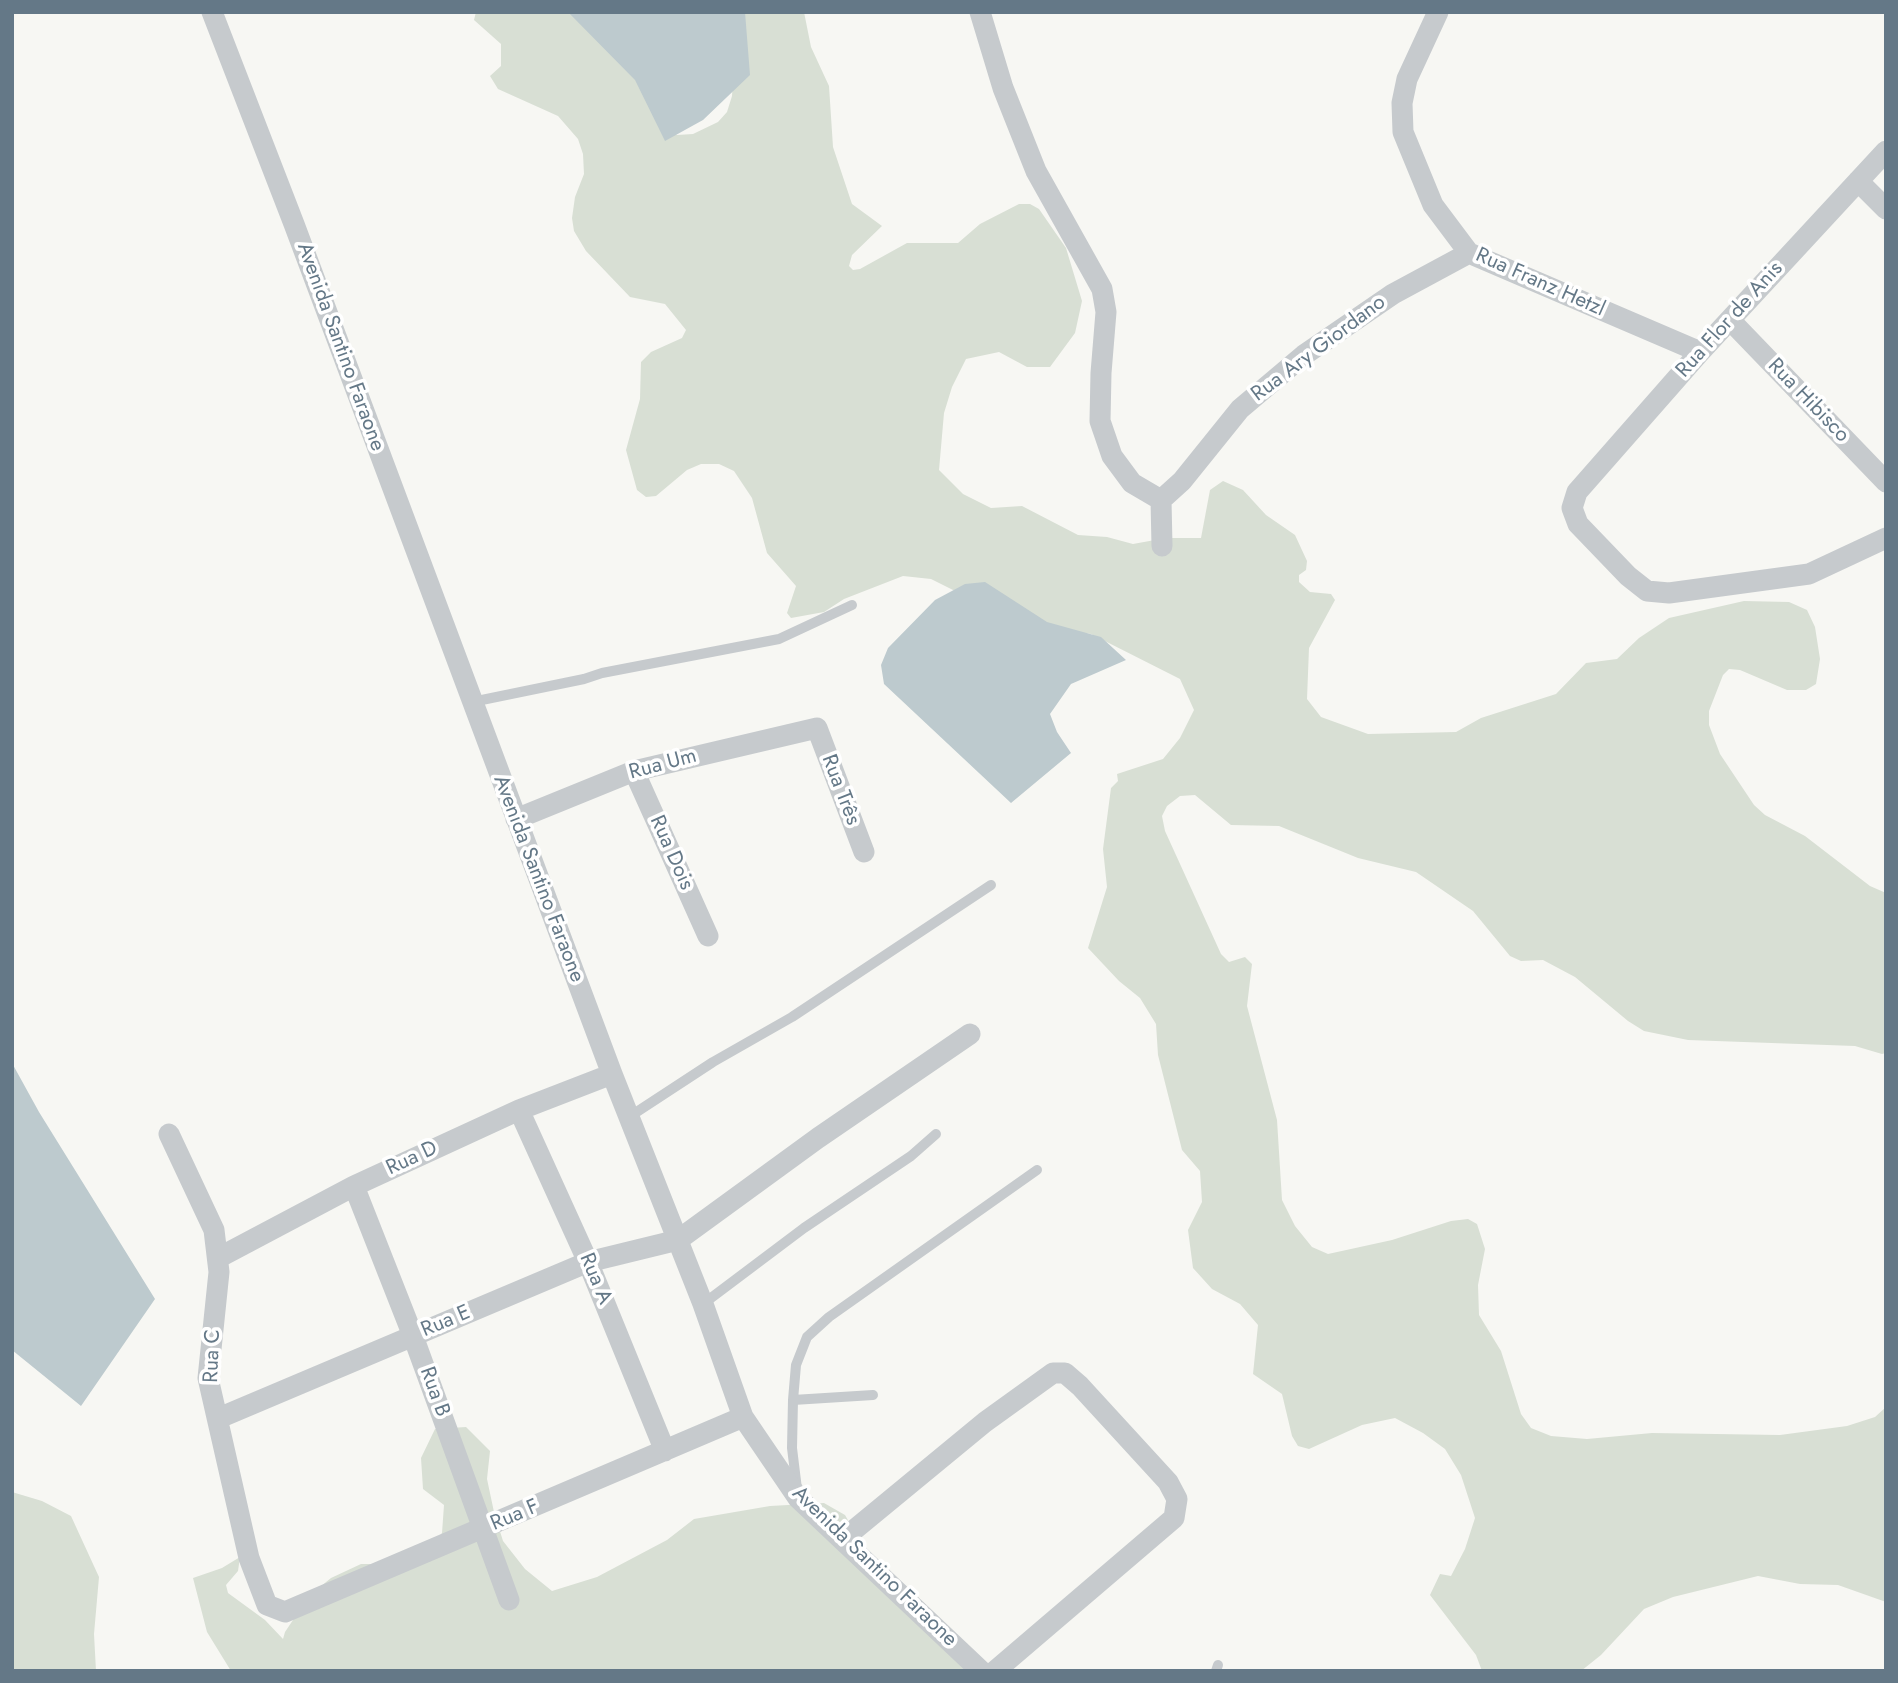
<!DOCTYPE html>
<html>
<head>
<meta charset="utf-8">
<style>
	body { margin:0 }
	#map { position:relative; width:1898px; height:1683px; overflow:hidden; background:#f7f7f3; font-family:Jost,sans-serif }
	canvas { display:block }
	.frame { position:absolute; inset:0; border:14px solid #647887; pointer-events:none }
</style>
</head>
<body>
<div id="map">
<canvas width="1898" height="1683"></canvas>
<div class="frame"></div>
</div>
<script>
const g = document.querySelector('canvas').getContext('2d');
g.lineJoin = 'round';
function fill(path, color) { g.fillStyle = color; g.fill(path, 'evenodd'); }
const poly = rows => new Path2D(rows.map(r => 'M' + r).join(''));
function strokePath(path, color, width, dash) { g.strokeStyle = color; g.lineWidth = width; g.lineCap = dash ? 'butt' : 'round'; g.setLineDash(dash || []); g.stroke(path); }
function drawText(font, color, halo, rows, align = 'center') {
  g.font = font + ' Jost,sans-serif'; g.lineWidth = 7; g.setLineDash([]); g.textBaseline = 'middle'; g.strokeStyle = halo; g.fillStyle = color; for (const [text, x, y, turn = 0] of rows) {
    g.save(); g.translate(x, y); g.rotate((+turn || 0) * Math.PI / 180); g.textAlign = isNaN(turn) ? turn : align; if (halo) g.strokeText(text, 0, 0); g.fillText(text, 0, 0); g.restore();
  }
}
fill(poly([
	[476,12,621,12,670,130,677,135,693,134,718,122,727,112,732,96,735,48,726,12,804,12,811,47,829,86,833,147,852,204,882,226,852,255,849,266,853,270,860,269,907,243,958,243,980,224,1019,204,1030,204,1039,209,1066,248,1082,301,1075,333,1050,367,1027,367,999,352,966,359,952,387,944,413,939,470,963,494,991,508,1022,506,1078,535,1107,537,1133,544,1166,538,1201,538,1210,490,1223,481,1243,490,1266,515,1295,535,1307,561,1306,570,1299,575,1299,582,1310,592,1331,594,1335,600,1309,648,1307,699,1321,717,1368,734,1456,732,1481,718,1556,694,1586,663,1617,659,1639,638,1669,618,1744,601,1789,602,1807,610,1815,627,1820,659,1816,684,1806,690,1787,690,1740,670,1729,669,1723,675,1709,711,1709,725,1720,754,1754,805,1765,815,1805,836,1870,886,1886,893,1886,1053,1882,1054,1855,1046,1688,1040,1644,1031,1628,1021,1575,977,1543,960,1521,961,1510,956,1473,911,1416,872,1358,858,1279,826,1231,825,1195,795,1180,796,1167,806,1162,816,1165,831,1221,954,1229,962,1245,957,1252,964,1247,1006,1277,1120,1282,1200,1295,1226,1312,1247,1328,1254,1392,1240,1451,1221,1468,1219,1477,1224,1485,1249,1478,1285,1479,1315,1501,1351,1521,1414,1531,1428,1551,1436,1587,1439,1652,1433,1780,1435,1847,1426,1875,1417,1886,1407,1886,1602,1838,1585,1800,1584,1758,1576,1673,1597,1644,1609,1601,1655,1581,1671,1482,1671,1476,1655,1430,1595,1440,1574,1451,1576,1465,1549,1475,1518,1461,1475,1445,1449,1423,1433,1395,1418,1362,1425,1309,1449,1298,1446,1292,1436,1282,1394,1253,1374,1258,1325,1240,1304,1212,1289,1193,1268,1188,1230,1202,1202,1200,1171,1182,1150,1158,1055,1156,1024,1140,998,1119,981,1088,948,1107,887,1103,849,1111,788,1118,781,1117,774,1163,759,1180,738,1194,710,1180,679,1091,634,1058,629,977,602,931,579,903,576,844,599,824,612,791,618,787,613,796,586,767,553,752,498,734,471,719,464,701,464,687,470,656,496,646,497,637,490,626,450,640,399,641,362,651,352,682,338,686,330,665,304,630,297,586,251,574,231,572,218,575,197,584,174,583,154,578,139,558,116,498,89,490,76,501,66,501,44,474,20],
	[466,1427,490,1451,487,1479,494,1512,503,1541,525,1569,552,1591,597,1577,667,1540,694,1519,770,1506,824,1503,845,1515,867,1554,978,1671,231,1671,207,1632,193,1578,222,1568,240,1557,238,1571,226,1585,228,1593,265,1620,283,1639,285,1632,309,1596,331,1578,361,1564,397,1564,425,1555,442,1533,444,1505,423,1489,421,1458,435,1429],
	[12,1492,42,1501,71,1516,99,1577,94,1634,96,1671,12,1671]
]), '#d8dfd4');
fill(poly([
	[568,12,745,12,750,75,703,120,665,141,635,80],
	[985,582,1047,622,1101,637,1126,660,1071,684,1050,714,1057,732,1071,753,1011,803,884,684,881,665,888,648,935,600,965,584],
	[12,1063,39,1112,155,1299,81,1406,12,1350]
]), '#bdcace');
strokePath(poly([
	[472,702,584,679,602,673,779,639,852,605],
	[629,1117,713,1062,792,1017,991,885],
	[703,1304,804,1228,911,1156,936,1134],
	[793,1400,873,1395],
	[797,1489,792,1448,793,1400,796,1365,807,1337,829,1317,1037,1170],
	[1216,1671,1218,1665]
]), '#c6cacd', 10);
strokePath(poly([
	[212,12,294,224,612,1074,703,1304,743,1417,798,1498,981,1671],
	[980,12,1003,88,1036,171,1102,289,1106,312,1101,373,1100,421,1112,456,1132,483,1161,500,1162,546],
	[1438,12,1407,79,1402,103,1403,132,1433,205,1469,253,1700,352],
	[1886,151,1700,352,1577,492,1572,508,1578,524,1628,576,1647,591,1669,593,1809,574,1886,538],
	[1858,181,1886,209],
	[1730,320,1886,482],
	[1161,500,1182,481,1240,409,1304,355,1393,294,1469,253],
	[634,771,708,936],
	[516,819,634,771,817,728,864,852],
	[519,1110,588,1262,665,1451],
	[169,1134,214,1230,219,1272,208,1378,249,1558,267,1605,285,1612,743,1417],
	[354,1186,413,1336,509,1600],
	[218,1258,354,1186,519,1110,612,1074],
	[219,1418,588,1262,678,1240,818,1138,970,1034],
	[843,1539,985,1422,1053,1373,1065,1373,1080,1386,1168,1482,1177,1499,1174,1518,995,1671]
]), '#c6cacd', 21);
drawText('21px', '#647887', '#fff', [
	["Rua Franz Hetzl",1540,283,24],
	["Rua Flor de Anis",1730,320,-48],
	["Avenida Santino Faraone",340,347,70],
	["Rua Ary Giordano",1319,349,-37],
	["Rua Hibisco",1808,401,46],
	["Rua Um",663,765,-15],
	["Rua Três",840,790,69],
	["Rua Dois",671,853,66],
	["Avenida Santino Faraone",538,879,69],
	["Rua D",412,1159,-25],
	["Rua A",595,1279,67],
	["Rua E",446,1322,-23],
	["Rua C",213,1356,-88],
	["Rua B",434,1392,70],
	["Rua F",515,1516,-23],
	["Avenida Santino Faraone",874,1567,44]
]);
</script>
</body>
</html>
